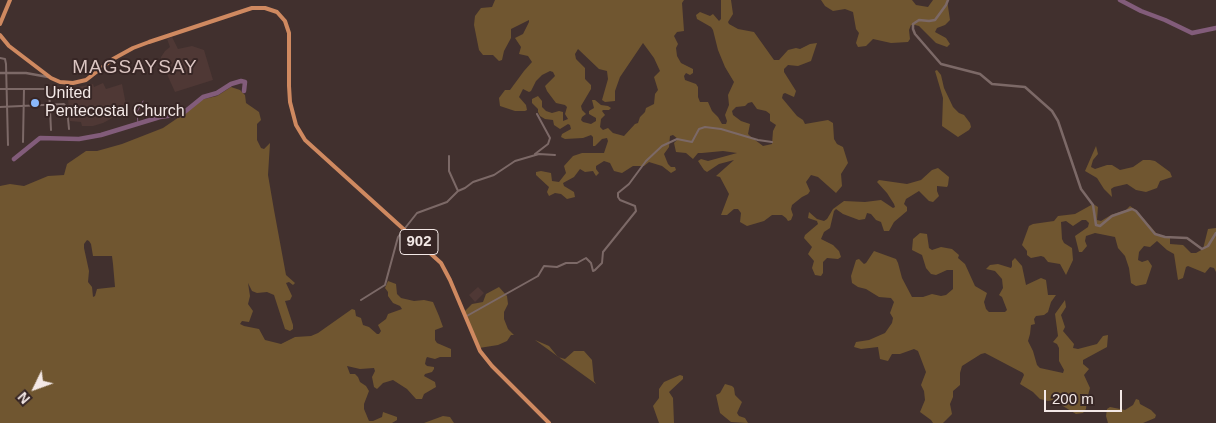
<!DOCTYPE html>
<html>
<head>
<meta charset="utf-8">
<style>
	body { margin:0 }
	#map { position:relative; width:1216px; height:423px; overflow:hidden; background:#41302e; font-family:Helvetica,sans-serif }
	canvas { display:block }
	.north { position:absolute; left:10px; top:363px; width:50px; height:50px; -webkit-text-stroke:4px #372625; paint-order:stroke; rotate:228deg; font-size:14px; font-weight:700; line-height:20px; text-align:center; color:#f3e8e6 }
	.north::after { content:''; display:block; margin:auto; width:18px; height:22px; background:#f3e8e6; clip-path:polygon(50% 0,100% 100%,50% 72%,0 100%) }
	.scale { position:absolute; left:1044px; top:390px; width:78px; height:22px; box-sizing:border-box; border:2px solid #f3e8e6; border-top:0; padding-left:6px; font-size:15px; line-height:18px; white-space:nowrap; color:#f3e8e6; -webkit-text-stroke:4px #372625; paint-order:stroke }
</style>
</head>
<body>
<div id="map">
<canvas width="1216" height="423"></canvas>
<div class="north">N</div>
<div class="scale">200 m</div>
</div>
<script>
const g = document.querySelector('canvas').getContext('2d');
g.lineJoin = 'round';
function fill(path, color) { g.fillStyle = color; g.fill(path, 'evenodd'); }
const poly = rows => new Path2D(rows.map(r => 'M' + r).join(''));
function strokePath(path, color, width, dash) { g.strokeStyle = color; g.lineWidth = width; g.lineCap = dash ? 'butt' : 'round'; g.setLineDash(dash || []); g.stroke(path); }
function drawText(font, color, halo, rows, align = 'center') {
  g.font = font + ' Helvetica,sans-serif'; g.lineWidth = 4; g.setLineDash([]); g.textBaseline = 'middle'; g.strokeStyle = halo; g.fillStyle = color; for (const [text, x, y, turn = 0] of rows) {
    g.save(); g.translate(x, y); g.rotate((+turn || 0) * Math.PI / 180); g.textAlign = isNaN(turn) ? turn : align; if (halo) g.strokeText(text, 0, 0); g.fillText(text, 0, 0); g.restore();
  }
}
fill(poly([
	[172,37,178,49,192,46,204,50,213,80,175,92,161,61,161,57,165,51,170,47,167,39],
	[103,83,106,89,122,84,127,110,103,123,93,126,82,126,81,122,70,121,68,99,74,98,73,94,78,93,78,87,93,84,94,87],
	[478,287,484,293,475,302,469,295]
]), '#4f3835');
fill(poly([
	[495,0,684,0,682,3,684,31,677,32,674,36,678,44,676,48,677,56,681,63,693,69,693,73,690,75,686,73,684,76,685,80,696,84,698,87,698,97,700,102,708,102,712,111,718,117,722,124,726,124,727,121,725,115,729,105,728,95,734,82,725,67,718,50,713,30,711,27,697,19,696,15,700,12,710,16,713,14,719,21,721,19,721,0,731,0,733,14,728,22,729,24,738,29,754,32,774,60,779,60,788,50,796,48,800,49,810,44,817,43,811,61,798,66,788,65,784,69,784,72,796,91,794,97,785,93,783,94,782,98,797,116,803,120,805,124,828,120,833,123,834,139,837,144,843,147,848,163,841,174,842,186,836,193,818,177,811,175,806,182,810,191,808,194,802,197,792,205,791,209,793,215,791,220,788,221,786,218,782,215,772,215,764,221,747,226,740,222,741,213,738,209,734,209,727,215,721,215,729,194,720,177,716,176,734,160,719,164,707,172,704,170,698,161,701,159,708,161,737,153,723,151,702,153,698,153,693,159,686,153,676,152,674,143,678,139,673,135,670,136,669,147,664,154,668,164,671,167,675,167,676,170,671,173,662,166,649,162,644,166,633,166,622,173,614,171,610,163,604,161,596,166,596,169,599,173,596,176,593,171,585,172,580,169,574,177,563,183,564,186,574,192,575,197,567,199,561,194,555,193,549,196,547,192,549,187,536,175,536,172,541,171,551,173,552,181,559,182,566,173,564,166,573,156,582,153,604,153,608,141,607,138,602,139,595,146,593,146,593,137,591,135,583,138,565,139,561,137,562,134,571,129,570,125,568,124,560,129,554,125,553,120,545,119,540,116,538,112,538,109,532,103,532,99,538,96,542,101,542,107,546,111,552,113,559,111,563,112,563,121,568,119,565,114,567,107,565,105,556,103,547,91,545,86,555,76,553,72,550,71,542,75,536,81,531,91,529,92,523,89,519,97,526,105,527,110,525,111,515,111,500,106,499,98,505,90,510,90,524,71,532,62,528,56,519,54,521,47,515,38,523,34,529,22,529,20,511,29,511,38,504,51,502,60,499,61,493,55,483,55,479,50,474,25,475,16,481,8,492,7],
	[643,43,654,58,660,71,654,77,658,90,655,94,654,104,646,108,645,112,640,117,638,123,635,124,624,136,613,133,608,128,603,130,600,127,601,119,605,115,602,111,603,110,609,110,611,108,608,106,601,105,595,100,592,100,594,108,589,111,589,114,596,118,596,121,591,124,583,122,581,120,582,117,586,114,582,110,581,106,591,89,591,85,585,79,585,68,576,59,575,54,578,49,599,69,607,71,608,79,602,100,605,102,615,101,615,91,620,77],
	[752,102,757,109,766,111,770,114,770,121,776,125,773,131,772,144,763,146,750,136,748,134,750,124,741,121,733,115,732,111,736,107,745,106,748,103],
	[821,0,912,0,916,5,928,7,933,0,947,0,950,20,945,25,937,28,935,32,946,38,950,44,947,47,936,43,919,26,915,25,911,25,909,30,910,39,908,42,891,43,873,39,866,46,858,47,856,43,859,33,856,29,853,12,845,9,833,11,825,6],
	[937,70,941,75,944,88,953,107,959,113,964,115,970,123,971,127,969,130,958,137,942,126,943,98,935,71],
	[231,87,240,90,245,95,246,103,259,112,261,120,257,124,257,140,261,148,264,149,270,143,268,175,274,210,286,275,295,283,293,285,289,282,286,283,292,296,290,300,285,301,293,325,293,329,290,331,285,329,274,295,267,292,257,293,252,291,248,283,250,296,248,304,253,311,249,322,242,321,240,324,244,326,259,329,265,340,281,344,295,337,311,336,318,333,352,309,355,310,356,316,361,318,363,325,369,327,377,334,379,334,381,331,378,325,386,319,388,314,402,309,400,306,393,303,388,296,388,292,385,288,388,281,396,284,397,294,401,298,414,301,424,300,433,302,439,316,443,327,435,330,435,340,437,343,451,349,451,357,440,357,435,359,427,357,426,359,425,364,427,366,434,367,434,369,432,372,425,374,424,376,435,382,436,387,424,394,422,399,416,399,407,389,393,380,383,383,377,389,374,387,372,377,375,371,374,368,360,369,347,366,350,374,355,374,358,377,360,382,366,386,369,391,364,404,364,409,369,421,373,421,382,417,383,412,397,417,397,420,392,423,0,423,0,186,10,184,24,186,48,176,64,175,67,164,86,151,97,151,122,144,163,128,188,111,200,100,217,96],
	[87,240,89,241,91,244,93,256,112,256,113,264,115,287,97,289,95,296,93,297,92,287,88,282,89,271,84,248,84,244],
	[1096,146,1098,154,1093,160,1091,167,1095,169,1107,165,1112,165,1120,170,1133,167,1143,160,1150,160,1155,161,1170,172,1172,177,1160,181,1157,188,1146,192,1136,190,1127,184,1114,187,1111,189,1112,197,1104,189,1097,178,1085,171],
	[938,168,949,177,948,185,947,187,937,186,937,191,939,196,933,202,929,201,919,191,906,199,904,204,907,207,907,211,894,222,889,231,884,231,881,222,876,220,871,214,867,213,865,219,859,220,843,214,836,209,834,211,830,228,824,232,821,239,833,245,839,251,841,257,838,259,827,258,823,262,823,273,821,276,815,275,812,268,814,261,808,254,812,247,804,238,805,235,818,224,817,221,808,218,809,212,817,219,824,221,827,219,833,209,844,201,865,202,881,200,893,208,895,207,894,204,887,193,877,182,879,180,907,184,921,180,932,170],
	[1093,204,1098,207,1097,220,1101,221,1111,215,1126,210,1130,206,1137,211,1157,234,1170,238,1170,244,1183,245,1191,253,1196,253,1203,249,1208,229,1216,228,1216,272,1214,268,1210,267,1205,273,1188,266,1186,267,1183,278,1178,280,1174,254,1167,250,1157,241,1150,247,1144,246,1139,252,1138,260,1142,262,1148,260,1152,266,1146,284,1136,286,1131,283,1129,268,1125,256,1118,248,1115,237,1095,233,1086,236,1085,241,1087,246,1082,252,1079,252,1075,236,1088,227,1089,223,1086,220,1082,220,1073,226,1066,221,1061,222,1062,239,1064,243,1072,248,1073,260,1066,275,1060,264,1048,262,1044,257,1041,256,1031,258,1027,255,1027,251,1022,245,1029,226,1033,224,1054,221,1058,216,1075,214],
	[920,233,927,234,929,248,932,250,941,247,952,249,959,255,958,258,965,264,975,286,987,293,984,302,986,309,989,312,1005,312,1007,310,1002,297,999,295,1003,288,1002,279,995,271,986,269,990,265,998,264,1011,268,1012,266,1012,261,1015,258,1022,266,1026,285,1041,278,1046,280,1048,295,1056,295,1051,302,1048,312,1044,315,1036,316,1034,319,1035,324,1031,325,1030,334,1028,341,1033,351,1037,365,1040,368,1063,373,1064,370,1059,361,1059,348,1057,344,1053,342,1058,336,1055,314,1065,300,1066,307,1061,315,1065,327,1063,331,1074,344,1073,348,1078,349,1097,344,1103,336,1108,335,1107,347,1083,360,1083,364,1089,369,1084,375,1090,388,1087,399,1086,409,1083,413,1076,414,1053,400,1048,401,1040,399,1033,392,1020,384,1024,375,1023,373,985,353,981,354,962,366,960,373,960,385,953,391,953,397,950,404,952,414,943,423,933,423,931,420,920,412,925,400,924,391,921,385,926,372,918,351,914,349,900,354,892,354,888,361,880,359,878,347,861,349,854,347,856,342,869,340,885,333,892,323,893,318,890,313,894,302,891,298,879,297,866,289,858,287,852,283,851,276,856,260,859,259,864,264,866,263,874,251,896,259,898,263,902,278,912,297,923,297,932,294,941,296,946,295,953,289,953,270,947,270,936,275,931,274,926,268,922,255,912,250,913,239],
	[499,287,507,296,508,304,504,312,504,319,508,329,514,335,511,335,507,341,498,345,479,348,464,312,472,304,483,302,486,294],
	[535,340,549,346,558,357,565,359,574,351,584,351,592,360,594,381,596,384],
	[680,375,683,376,683,379,669,392,673,398,674,423,659,423,653,406,659,398,659,389,664,382],
	[725,384,732,386,734,388,735,395,742,402,737,413,739,416,745,418,748,423,731,422,720,413,716,395,720,393],
	[1136,399,1139,400,1140,404,1151,410,1156,415,1155,418,1143,423,1108,423,1106,416,1107,409,1110,407,1125,410,1133,405],
	[443,416,450,417,454,423,424,423]
]), '#705630');
strokePath(poly([
	[138,124,137,112,143,101]
]), '#825c7a', 1);
strokePath(poly([
	[1120,0,1141,11,1165,20,1192,33,1216,28],
	[14,159,40,138,79,139,101,135,160,117,182,114,203,97,217,93,231,84,241,81,245,82,244,91]
]), '#825c7a', 4.5);
strokePath(poly([
	[0,58,5,59,6,64,8,145],
	[0,89,49,89,51,130],
	[0,107,64,104,67,108,69,129],
	[23,142,24,89],
	[535,154,548,144,550,138,537,114],
	[449,156,449,171,458,191],
	[361,300,385,285,398,237,417,213,447,202,458,191,465,188,473,182,494,175,515,161,539,154,555,155],
	[465,317,538,276,544,266,557,267,566,263,577,263,586,258,591,263,593,271,595,270,602,263,603,252,636,211,635,206,620,200,618,197,618,193,629,184,646,161,662,146,677,139,692,142,699,129,705,127,721,129,758,140,772,142]
]), '#7c6967', 2);
strokePath(poly([
	[948,0,946,5,935,20,929,21,919,20,913,24,913,29,915,34,941,64,980,74,992,84,1025,87,1052,111,1058,121,1081,189,1093,205,1096,225,1100,226,1112,216,1132,209,1136,211,1155,234,1165,237,1187,238,1202,249,1208,246,1216,233],
	[0,73,26,73,48,77]
]), '#7c6967', 2.5);
strokePath(poly([
	[0,24,10,0],
	[0,35,9,46,51,78,60,82,73,83,86,80,113,59,133,48,149,42,252,8,265,8,277,12,285,21,289,33,289,86,290,102,296,125,305,140,441,263,450,280,480,351,492,366,549,423]
]), '#cf8960', 4);
for (const [x, y, r, color] of [
	[35,103,5,"#8bb9fc"]
]) { const dot = new Path2D(); dot.arc(x, y, r, 0, 2 * Math.PI); g.fillStyle = color; g.fill(dot); strokePath(dot, '#372625', 2); }
for (const [x, y, w] of [
	[419,242,38]
]) { const box = new Path2D(); box.roundRect(x - w / 2, y - 12.5, w, 25, 4); g.fillStyle = '#372625'; g.fill(box); strokePath(box, '#f3e8e6', 1); }
drawText('bold 15px', '#f3e8e6', null, [
	["902",419,242]
]);
drawText('16px', '#f3e8e6', '#372625', [
	["United",45,94],
	["Pentecostal Church",45,112]
], 'left');
g.letterSpacing = '1px';
drawText('19px', '#dbc5c2', '#372625', [
	["MAGSAYSAY",135,68]
]);
g.letterSpacing = '0px';
</script>
</body>
</html>
